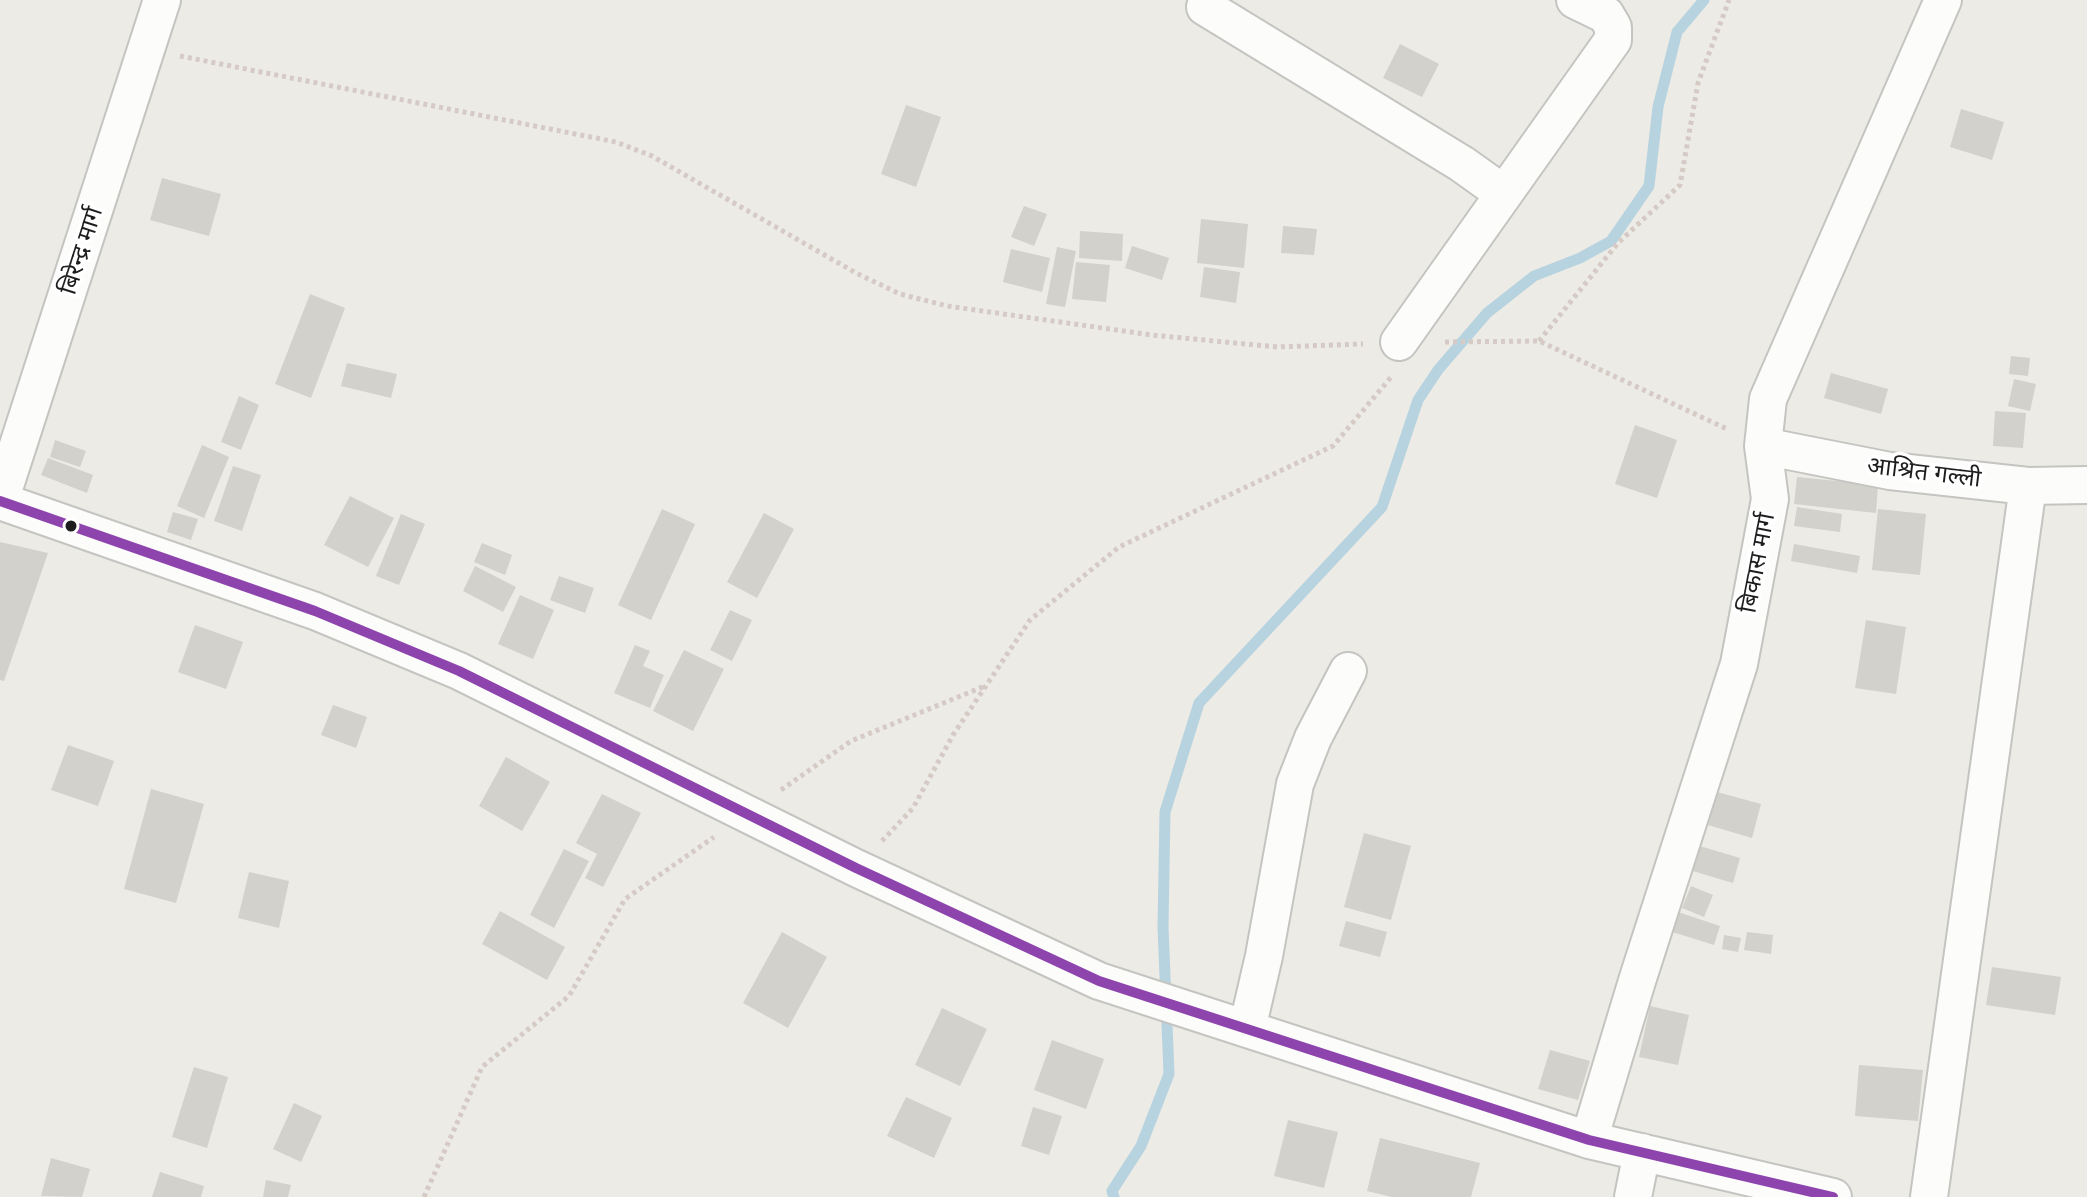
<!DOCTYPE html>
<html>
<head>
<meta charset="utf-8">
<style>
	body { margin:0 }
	canvas { display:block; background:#ecebe5 }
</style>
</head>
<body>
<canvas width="2087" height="1197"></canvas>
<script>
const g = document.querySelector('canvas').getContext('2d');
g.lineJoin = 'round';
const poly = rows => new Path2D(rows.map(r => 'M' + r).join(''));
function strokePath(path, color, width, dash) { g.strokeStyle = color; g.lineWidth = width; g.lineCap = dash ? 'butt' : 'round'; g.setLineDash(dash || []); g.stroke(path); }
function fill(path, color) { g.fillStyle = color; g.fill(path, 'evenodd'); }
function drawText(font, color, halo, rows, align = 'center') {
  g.font = font + ' "Noto Sans","Noto Sans Devanagari",sans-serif'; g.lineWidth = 7; g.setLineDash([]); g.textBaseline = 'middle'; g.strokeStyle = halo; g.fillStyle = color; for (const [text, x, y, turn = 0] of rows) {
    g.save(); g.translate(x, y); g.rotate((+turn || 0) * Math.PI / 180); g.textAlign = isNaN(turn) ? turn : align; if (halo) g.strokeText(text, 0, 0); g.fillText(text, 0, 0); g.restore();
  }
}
strokePath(poly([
	[1114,1197,1112,1191,1141,1146,1169,1074,1163,927,1165,812,1199,703,1382,507,1418,400,1438,370,1462,342,1487,313,1534,276,1580,258,1611,241,1649,186,1658,107,1677,32,1704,0]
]), '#b8d3e0', 11);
fill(poly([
	[1400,44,1439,64,1422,97,1383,78],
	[906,105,941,117,916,187,881,174],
	[1961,109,2004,122,1992,160,1950,147],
	[162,178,221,194,209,236,150,220],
	[1024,206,1047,214,1034,246,1011,237],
	[1201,219,1248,224,1244,268,1197,263],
	[1283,226,1317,229,1314,255,1281,253],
	[1080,231,1123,234,1122,261,1079,258],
	[1132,246,1169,258,1162,280,1125,268],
	[1057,247,1076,251,1065,307,1046,304],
	[1011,249,1050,258,1042,292,1003,282],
	[1076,262,1110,265,1106,302,1072,299],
	[1204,267,1240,272,1236,303,1200,297],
	[310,294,345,308,311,398,275,384],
	[2011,356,2030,358,2028,376,2009,374],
	[347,363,397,374,391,398,341,386],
	[1831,373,1888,389,1881,414,1824,398],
	[2014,379,2036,384,2030,411,2008,406],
	[239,396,259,405,241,450,221,442],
	[1995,411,2026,413,2023,448,1993,446],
	[1635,425,1677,440,1657,498,1615,484],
	[55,440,86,451,80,467,50,457],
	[202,445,229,457,204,518,177,506],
	[48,458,93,475,87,493,41,475],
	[233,466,261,475,242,531,214,521],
	[1797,477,1878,485,1876,513,1794,504],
	[350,496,394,518,368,567,324,545],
	[1797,507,1842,514,1840,532,1794,526],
	[662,509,695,524,651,620,618,605],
	[1878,509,1926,514,1920,575,1872,570],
	[173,512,198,519,191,540,167,532],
	[764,513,794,529,757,598,727,582],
	[401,514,425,524,399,585,376,576],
	[0,542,48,553,4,681,0,680],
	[482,543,512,555,505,575,474,562],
	[1794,544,1860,556,1857,573,1791,561],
	[475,566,516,587,503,612,463,591],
	[559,576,594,588,585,613,550,600],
	[520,595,554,610,533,659,498,644],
	[730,610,752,620,732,661,710,650],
	[1866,620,1906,627,1896,694,1855,688],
	[195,625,243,642,226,689,178,672],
	[635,645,650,651,643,666,664,675,650,708,614,693],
	[684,650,724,669,693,731,653,711],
	[333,705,367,717,356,748,321,735],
	[68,745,114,761,98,806,51,790],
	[506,757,550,782,522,831,479,806],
	[151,789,204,804,176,903,124,889],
	[1717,792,1761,804,1752,838,1708,825],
	[602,794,641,813,603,887,585,878,597,854,576,843],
	[1364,833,1411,846,1391,920,1344,907],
	[1693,844,1740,858,1733,883,1686,869],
	[564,849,589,861,554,928,530,915],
	[249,872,289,881,279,928,238,918],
	[1691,886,1713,895,1704,917,1682,908],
	[1672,910,1720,926,1714,945,1666,930],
	[500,911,565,947,547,980,482,944],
	[1346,921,1387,932,1380,957,1339,946],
	[782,932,827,957,788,1028,743,1003],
	[1747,932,1773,935,1771,954,1744,950],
	[1724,935,1741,938,1738,952,1722,949],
	[1992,967,2061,977,2055,1015,1986,1005],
	[1650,1006,1689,1015,1678,1065,1639,1057],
	[942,1008,987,1029,960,1086,915,1065],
	[1052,1040,1104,1059,1086,1109,1034,1090],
	[1550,1050,1590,1061,1578,1100,1538,1089],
	[1859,1065,1923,1070,1918,1121,1855,1116],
	[194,1067,228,1077,207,1148,172,1137],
	[906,1097,952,1118,934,1158,887,1136],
	[294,1103,322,1116,301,1162,273,1149],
	[1033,1107,1062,1116,1049,1155,1021,1146],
	[1288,1120,1338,1132,1324,1188,1274,1176],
	[1380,1138,1480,1163,1471,1197,1392,1197,1367,1191],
	[51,1158,90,1169,82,1197,41,1196],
	[160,1172,204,1186,201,1197,152,1197],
	[266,1180,291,1185,288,1197,263,1197]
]), '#d2d1cc');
const minor = poly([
	[1209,0,1205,7,1462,164,1504,194],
	[1399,342,1613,40,1613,27,1606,15,1575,0],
	[1763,446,1890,471,2028,486,2087,485],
	[0,501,315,611,459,671,856,868,1099,981,1589,1140,1833,1197],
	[0,501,162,0],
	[1247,1029,1264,956,1295,784,1313,738,1348,671],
	[1589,1140,1637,981,1739,664,1770,499,1763,446,1768,399,1943,0],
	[1633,1197,1642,1152],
	[1929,1197,2028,486]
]);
strokePath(minor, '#c4c4c1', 40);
strokePath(poly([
	[180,56,616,142,652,156,856,273,900,294,947,306,1152,335,1277,347,1363,344],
	[1539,341,1618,243,1680,185,1698,83,1729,0],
	[1445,342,1539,341,1727,429],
	[781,790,851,741,985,686],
	[882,841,913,808,953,735,1030,620,1119,547,1333,446,1392,376],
	[424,1197,482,1067,569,996,625,899,714,837]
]), '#d6cac5', 5, [4, 4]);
strokePath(minor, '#fcfcfb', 36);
strokePath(poly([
	[0,501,315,611,459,671,856,868,1099,981,1589,1140,1833,1197]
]), '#8e44ad', 10);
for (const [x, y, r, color] of [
	[71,526,7,"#1d1d1d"]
]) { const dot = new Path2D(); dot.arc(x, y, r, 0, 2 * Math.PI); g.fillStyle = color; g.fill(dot); strokePath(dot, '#fff', 3); }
drawText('24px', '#1d1d1d', '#fff', [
	["बिरेन्द्र मार्ग",82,251,-72],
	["आश्रित गल्ली",1924,473,7],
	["बिकास मार्ग",1758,563,-79]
]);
</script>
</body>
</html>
